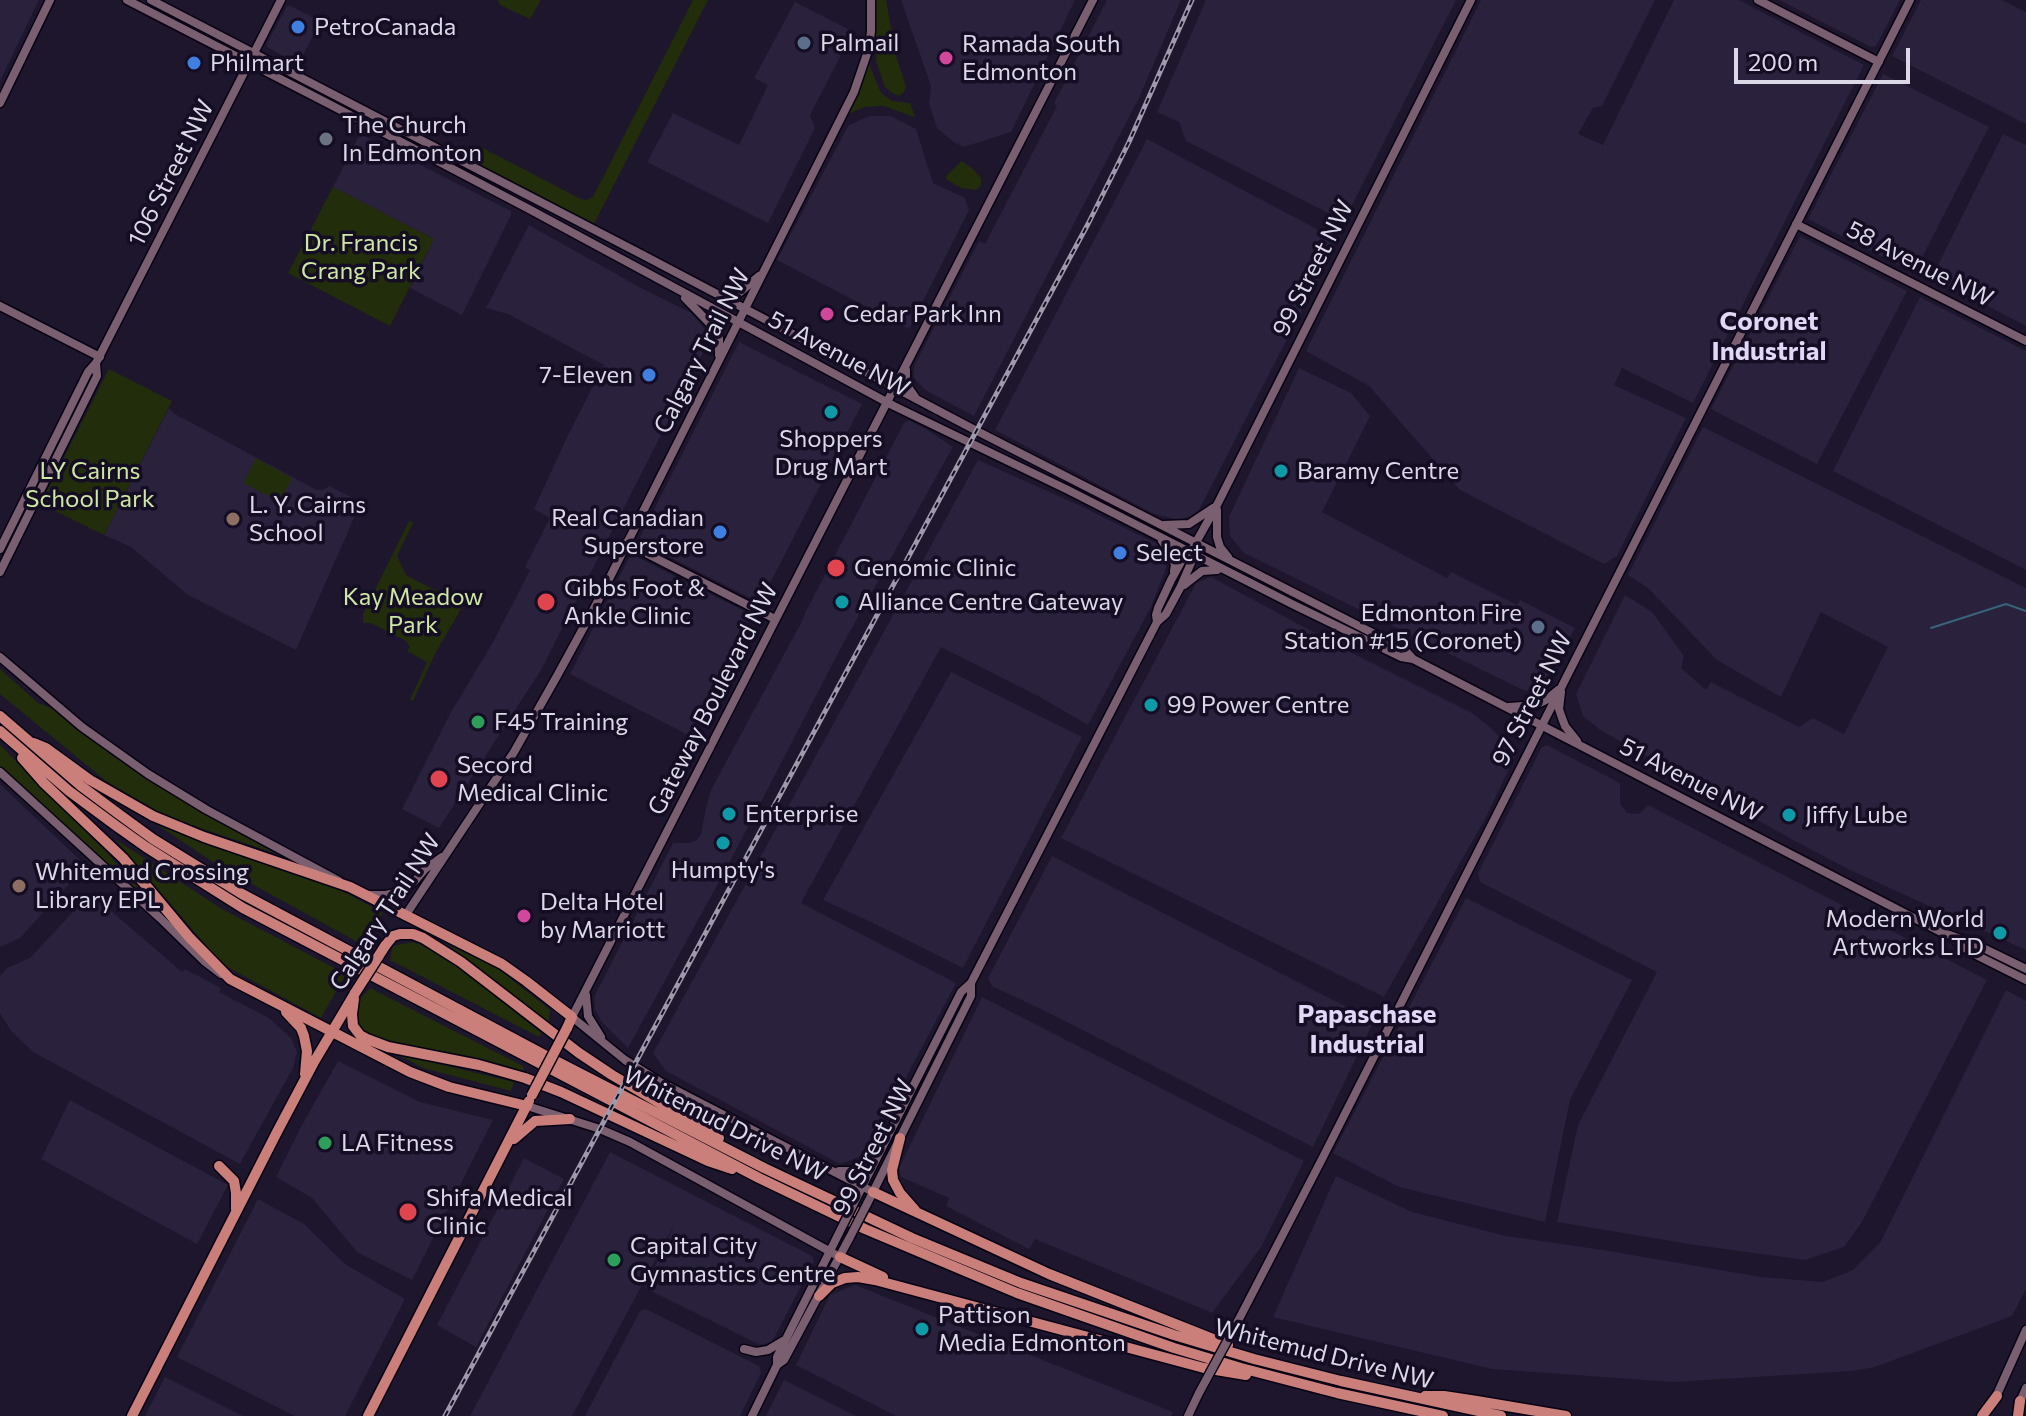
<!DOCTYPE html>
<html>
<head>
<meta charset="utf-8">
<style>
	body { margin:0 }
	#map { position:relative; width:2026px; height:1416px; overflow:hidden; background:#1d162d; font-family:Commissioner,sans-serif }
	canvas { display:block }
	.scale { position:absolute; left:1734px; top:48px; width:176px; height:36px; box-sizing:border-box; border:4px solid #dbd8e7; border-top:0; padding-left:10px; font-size:24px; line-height:28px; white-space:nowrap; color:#dbd8e7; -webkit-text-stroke:6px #140d23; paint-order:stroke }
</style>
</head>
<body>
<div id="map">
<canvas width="2026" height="1416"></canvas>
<div class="scale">200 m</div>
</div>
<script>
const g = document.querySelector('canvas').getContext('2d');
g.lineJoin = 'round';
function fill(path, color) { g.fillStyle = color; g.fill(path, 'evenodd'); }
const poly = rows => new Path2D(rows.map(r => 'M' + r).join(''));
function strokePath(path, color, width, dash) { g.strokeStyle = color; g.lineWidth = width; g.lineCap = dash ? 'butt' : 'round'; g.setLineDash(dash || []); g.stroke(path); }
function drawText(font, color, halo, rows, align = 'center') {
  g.font = font + ' Commissioner,sans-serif'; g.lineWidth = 7; g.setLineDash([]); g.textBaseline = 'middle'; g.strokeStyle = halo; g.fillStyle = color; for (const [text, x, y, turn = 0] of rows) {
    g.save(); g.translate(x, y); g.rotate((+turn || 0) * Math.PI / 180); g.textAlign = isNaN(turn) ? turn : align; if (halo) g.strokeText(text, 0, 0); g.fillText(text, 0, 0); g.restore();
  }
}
fill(poly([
	[0,0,39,0,0,81],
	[901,0,1075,0,1011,132,964,147,955,143,937,128,929,104,931,86],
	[1107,0,1181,0,1139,98,974,416,925,390,914,378,914,366,979,241,985,244,1057,106,1054,103],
	[1206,0,1456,0,1344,221,1186,141,1179,122,1157,112],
	[1481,0,1655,0,1602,106,1593,108,1578,134,1603,145,1674,0,1739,0,1864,65,1693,403,1622,368,1614,385,1686,418,1617,556,1604,564,1460,490,1369,386,1306,351],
	[1779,0,1900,0,1876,46,1871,47],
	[1921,0,2002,0,2026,12,2026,124,1892,56],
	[795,2,848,29,840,57,810,115,815,128,768,223,647,162,673,113,739,145,768,85,754,78],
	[287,6,291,6,321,22,298,64,267,47,267,43],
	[1883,74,1989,127,1914,273,1808,219],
	[869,116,891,116,916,129,933,183,965,198,969,210,909,329,777,260,848,126],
	[360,134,511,211,511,215,462,315,410,288,434,239,333,187],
	[2003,134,2026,145,2026,326,1932,277],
	[1147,139,1328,235,1336,244,1199,510,1191,516,1179,520,1154,514,995,430],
	[529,225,641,288,691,313,708,333,709,341,541,670,439,828,402,809,450,714,493,642,530,570,525,567,550,518,534,509,567,437,604,365,508,314,486,308],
	[1800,236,1907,291,1817,464,1711,409],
	[1920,297,2026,351,2026,570,1833,471],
	[739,342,862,404,760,603,638,541],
	[1299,368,1351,393,1370,416,1322,512,1447,578,1451,572,1517,605,1520,600,1575,628,1548,678,1541,686,1525,691,1244,553,1230,536,1229,517],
	[169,408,173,413,317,490,323,490,329,486,361,502,296,650,188,595,131,547,104,535],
	[909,420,926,429,953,447,844,642,726,869,628,1048,601,1021,595,1009,594,997,673,843,690,843,697,840,701,834,706,808,711,790,802,621,805,613,904,423],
	[1703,427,2026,588,2026,950,1848,869,1791,839,1599,729,1583,716,1576,694,1625,595,1652,612,1684,656,1681,668,1706,690,1711,682,1799,727,1813,718,1844,734,1888,647,1821,612,1781,697,1717,660,1648,588,1628,575],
	[978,460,1083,507,1159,545,1167,557,1166,568,1151,607,1088,725,1038,696,941,647,801,903,956,983,865,1155,840,1164,666,1071,653,1053],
	[631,554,752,615,692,737,570,674],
	[1211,577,1354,654,1472,713,1490,727,1516,754,1486,817,1384,997,1061,838,1196,583],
	[951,672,1082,737,963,968,875,924,823,900],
	[1547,745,1620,783,1620,804,1628,813,1639,814,1648,805,1987,980,1862,1222,1844,1247,1805,1260,1695,1245,1557,1222,1578,1125,1657,972,1480,882,1478,873,1542,747],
	[0,784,80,860,81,871,20,938,0,947],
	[1052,856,1374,1021,1313,1147,1049,1013,992,986,988,978],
	[1466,898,1632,980,1570,1100,1545,1222,1399,1187,1333,1153],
	[84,900,102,903,182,972,185,969,221,988,219,992,269,1018,291,1038,297,1052,293,1068,240,1164,33,1052,11,1031,0,1013,0,976,7,968,30,958],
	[2006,990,2026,1001,2026,1289,2012,1316,1875,1367,1852,1371,1673,1382,1492,1369,1273,1317,1336,1176,1412,1212,1506,1236,1603,1250,1761,1277,1823,1282,1853,1270,1880,1243],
	[982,997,1304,1161,1261,1247,1212,1313,1035,1239,1029,1249,946,1206,949,1198,901,1177,899,1168],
	[338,1061,420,1102,493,1120,412,1280,357,1252,312,1198,276,1177,301,1127],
	[70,1100,228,1185,197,1244,41,1159],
	[610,1152,812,1256,814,1261,772,1342,760,1345,645,1288,675,1223,572,1416,470,1416],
	[524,1158,564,1179,476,1347,437,1325],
	[258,1199,304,1224,345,1264,405,1299,345,1416,295,1416,177,1357],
	[855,1285,1173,1412,1171,1416,896,1416,796,1365,830,1295],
	[646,1309,759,1366,761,1373,740,1416,585,1416,640,1311],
	[165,1377,243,1416,145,1416],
	[784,1380,856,1416,766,1416]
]), '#2a213c');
fill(poly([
	[498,0,541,0,530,19,500,5],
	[693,0,708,0,594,224,473,162,472,157,477,145,581,199,586,200,593,197],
	[874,0,886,0,892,34,887,41,878,44,875,42,876,19],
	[890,44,893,46,906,87,904,92,899,96,892,93,885,87,876,61,877,50],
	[869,64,881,93,892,101,910,103,915,117,884,106,878,106,865,107,848,114],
	[962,161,972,168,981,178,981,185,976,190,961,188,946,179,946,176],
	[333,187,434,239,390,326,288,273],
	[109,369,172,401,104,535,43,505,42,501],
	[256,458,292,478,280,502,243,483],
	[409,521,413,523,397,556,406,575,454,600,462,607,435,654,413,701,410,700,427,662,407,651,410,647,406,641,371,623,363,623,363,614],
	[0,669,38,703,51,708,112,755,202,813,277,854,165,816,106,781,0,694],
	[0,745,111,857,156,909,0,767],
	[153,822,327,883,383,913,363,945,219,866],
	[115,839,222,909,346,974,321,1018,222,964],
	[413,942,427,947,454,963,541,1033,539,1037,390,960,393,946],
	[448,945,496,967,550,1010,549,1022],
	[370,988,523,1066,524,1071,483,1059,395,1042,364,1031,357,1020,357,1002],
	[397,1054,514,1082,511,1091,423,1068]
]), '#222d0b');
strokePath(poly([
	[1931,628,2006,604,2026,611]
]), '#37647a', 2);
const secondary = poly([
	[127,0,329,104,527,208,894,406,1068,490,1294,605,1401,657,1413,659,1941,932,1975,944,2026,969],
	[151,0,641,254,977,431,1404,649,1413,659],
	[1758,0,1879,62],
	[0,103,50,0],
	[1796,224,2026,341],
	[723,295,732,295,739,293,759,276],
	[685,298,715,329,719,338,719,355],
	[0,306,100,357],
	[906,370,906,384,915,397],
	[1217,510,1217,537,1220,547,1228,557],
	[1164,525,1189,524,1213,508],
	[1162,541,1172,555,1175,565,1174,571],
	[626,543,775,619],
	[0,549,88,372,96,363,281,0],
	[0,572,97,376,96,363],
	[1184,585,1202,571,1217,570],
	[1157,622,1156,615,1158,608,1171,580,1182,560,1190,553,1217,505,1471,0],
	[0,657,82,727,148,774,207,810,339,881],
	[1561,692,1559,709,1562,718,1565,726,1577,741],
	[1509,707,1536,705,1546,700,1558,690],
	[0,772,160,918,204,961,221,974],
	[366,895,386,895,399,892,414,882,425,869,442,857],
	[405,916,514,752,557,676,598,601,854,92,869,48,871,31,871,0],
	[1957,942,1972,953,2026,980],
	[586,995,588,1016,601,1037],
	[527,1106,600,1129,630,1142,840,1257],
	[839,1171,857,1171,874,1160],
	[873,1192,660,1082,625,1060,572,1017,1093,0],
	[856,1199,961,992,971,983,1157,622,1166,614,1180,588,1191,563,1190,553],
	[867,1204,971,996,971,983],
	[1238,1321,1321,1161,1910,0],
	[744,1349,756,1352,768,1350,783,1341],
	[777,1365,784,1360,850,1237],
	[1995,1399,2026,1330],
	[2019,1404,2026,1388],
	[752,1416,777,1365,777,1357,839,1233],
	[1188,1416,1199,1393]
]);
const highway = poly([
	[0,716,81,786,120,815,153,839,242,894,550,1058,764,1168,912,1238,1021,1283,1174,1335,1254,1359,1341,1381,1501,1416],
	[0,731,69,791,115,825,146,847,243,908,759,1178,865,1229,1017,1293,1174,1348,1241,1368,1337,1393,1443,1416],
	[34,743,46,748,90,780,153,816,204,837,350,887,502,964,526,981,572,1017,567,1028],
	[22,758,43,782,123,858,189,937,230,979,410,1072,449,1087,527,1106],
	[385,946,393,936,400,934,413,934,423,938,461,962,579,1053,612,1075,719,1138],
	[354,999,352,1014,353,1026,360,1035,367,1039,388,1047,479,1065,525,1078,561,1092,708,1161,732,1169],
	[286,1012,301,1028,304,1036,307,1051,305,1074],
	[900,1138,892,1170,893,1180,900,1193,915,1210],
	[514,1139,535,1121,570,1119],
	[219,1166,234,1181,236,1193,236,1209],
	[873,1192,1049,1274,1228,1345],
	[840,1257,883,1277],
	[819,1296,832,1283,845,1278,858,1277,875,1280,1204,1368,1246,1375],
	[1425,1396,1444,1396,1477,1401,1566,1416],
	[132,1416,277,1132,314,1062,355,993],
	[368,1416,529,1101],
	[1982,1416,1997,1396],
	[2018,1416,2020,1401]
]);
strokePath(secondary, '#080314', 11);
strokePath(highway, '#080314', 13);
strokePath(secondary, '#7a5f70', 8);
strokePath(highway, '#ca7f7b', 10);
const rail = poly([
	[445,1416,1088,224,1129,142,1192,0]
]);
strokePath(rail, '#9e9aac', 5);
strokePath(rail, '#140d23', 2, [6]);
const secondaryBridge = poly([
	[839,1233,856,1199],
	[850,1237,867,1204],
	[1199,1393,1238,1321]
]);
const highwayBridge = poly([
	[355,993,385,946],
	[532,1095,567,1028]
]);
strokePath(secondaryBridge, '#080314', 11, []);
strokePath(highwayBridge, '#080314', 13, []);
strokePath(secondaryBridge, '#7a5f70', 8);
strokePath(highwayBridge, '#ca7f7b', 10);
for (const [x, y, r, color] of [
	[298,27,8,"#3f7fe0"],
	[804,43,8,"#5c6f8a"],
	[946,58,8,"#d1479c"],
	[194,63,8,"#3f7fe0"],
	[326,139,8,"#6b7280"],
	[827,314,8,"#d1479c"],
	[649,375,8,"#3f7fe0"],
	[831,412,8,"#0f9aa8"],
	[1281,471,8,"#0f9aa8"],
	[233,519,8,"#8d6e63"],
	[720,532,8,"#3f7fe0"],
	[1120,553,8,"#3f7fe0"],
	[836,568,10,"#e0444e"],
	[546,602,10,"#e0444e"],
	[842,602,8,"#0f9aa8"],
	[1538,627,8,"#5c6f8a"],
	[1151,705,8,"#0f9aa8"],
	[478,722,8,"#2e9e5b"],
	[439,779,10,"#e0444e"],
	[729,814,8,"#0f9aa8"],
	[1789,815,8,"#0f9aa8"],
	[723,843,8,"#0f9aa8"],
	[19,886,8,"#8d6e63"],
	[524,916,8,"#d1479c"],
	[2000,933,8,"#0f9aa8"],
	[325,1143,8,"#2e9e5b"],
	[408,1212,10,"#e0444e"],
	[614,1260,8,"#2e9e5b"],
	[922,1329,8,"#0f9aa8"]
]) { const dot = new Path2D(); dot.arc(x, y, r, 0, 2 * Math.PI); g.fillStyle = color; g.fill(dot); strokePath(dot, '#140d23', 3); }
drawText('24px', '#dbd8e7', '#140d23', [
	["PetroCanada",314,27],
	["Palmail",820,43],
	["Ramada South",962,44],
	["Edmonton",962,72],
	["Philmart",210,63],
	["The Church",342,125],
	["In Edmonton",342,153],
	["Cedar Park Inn",843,314],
	["7-Eleven",633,375,"right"],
	["Shoppers",831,439,"center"],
	["Drug Mart",831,467,"center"],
	["Baramy Centre",1297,471],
	["L. Y. Cairns",249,505],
	["School",249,533],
	["Real Canadian",704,518,"right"],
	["Superstore",704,546,"right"],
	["Select",1136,553],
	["Genomic Clinic",854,568],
	["Gibbs Foot &",564,588],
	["Ankle Clinic",564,616],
	["Alliance Centre Gateway",858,602],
	["Edmonton Fire",1522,613,"right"],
	["Station #15 (Coronet)",1522,641,"right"],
	["99 Power Centre",1167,705],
	["F45 Training",494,722],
	["Secord",457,765],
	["Medical Clinic",457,793],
	["Enterprise",745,814],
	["Jiffy Lube",1805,815],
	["Humpty's",723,870,"center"],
	["Whitemud Crossing",35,872],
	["Library EPL",35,900],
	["Delta Hotel",540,902],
	["by Marriott",540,930],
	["Modern World",1984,919,"right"],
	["Artworks LTD",1984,947,"right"],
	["LA Fitness",341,1143],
	["Shifa Medical",426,1198],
	["Clinic",426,1226],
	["Capital City",630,1246],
	["Gymnastics Centre",630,1274],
	["Pattison",938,1315],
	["Media Edmonton",938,1343]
], 'left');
drawText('24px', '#dbd8e7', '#140d23', [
	["106 Street NW",171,173,-63],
	["58 Avenue NW",1920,264,27],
	["99 Street NW",1313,268,-63],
	["Calgary Trail NW",702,351,-63],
	["51 Avenue NW",839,354,28],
	["Gateway Boulevard NW",713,699,-63],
	["97 Street NW",1532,699,-63],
	["51 Avenue NW",1691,780,27],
	["Calgary Trail NW",385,912,-57],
	["Whitemud Drive NW",725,1124,27],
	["99 Street NW",873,1147,-63],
	["Whitemud Drive NW",1324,1354,14]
]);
drawText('24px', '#cee7a4', '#140d23', [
	["Dr. Francis",361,243],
	["Crang Park",361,271],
	["LY Cairns",90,471],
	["School Park",90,499],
	["Kay Meadow",413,597],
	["Park",413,625]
]);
drawText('bold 26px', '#e0d8f7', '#140d23', [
	["Coronet",1769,321],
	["Industrial",1769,351],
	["Papaschase",1367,1014],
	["Industrial",1367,1044]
]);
</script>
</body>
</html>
